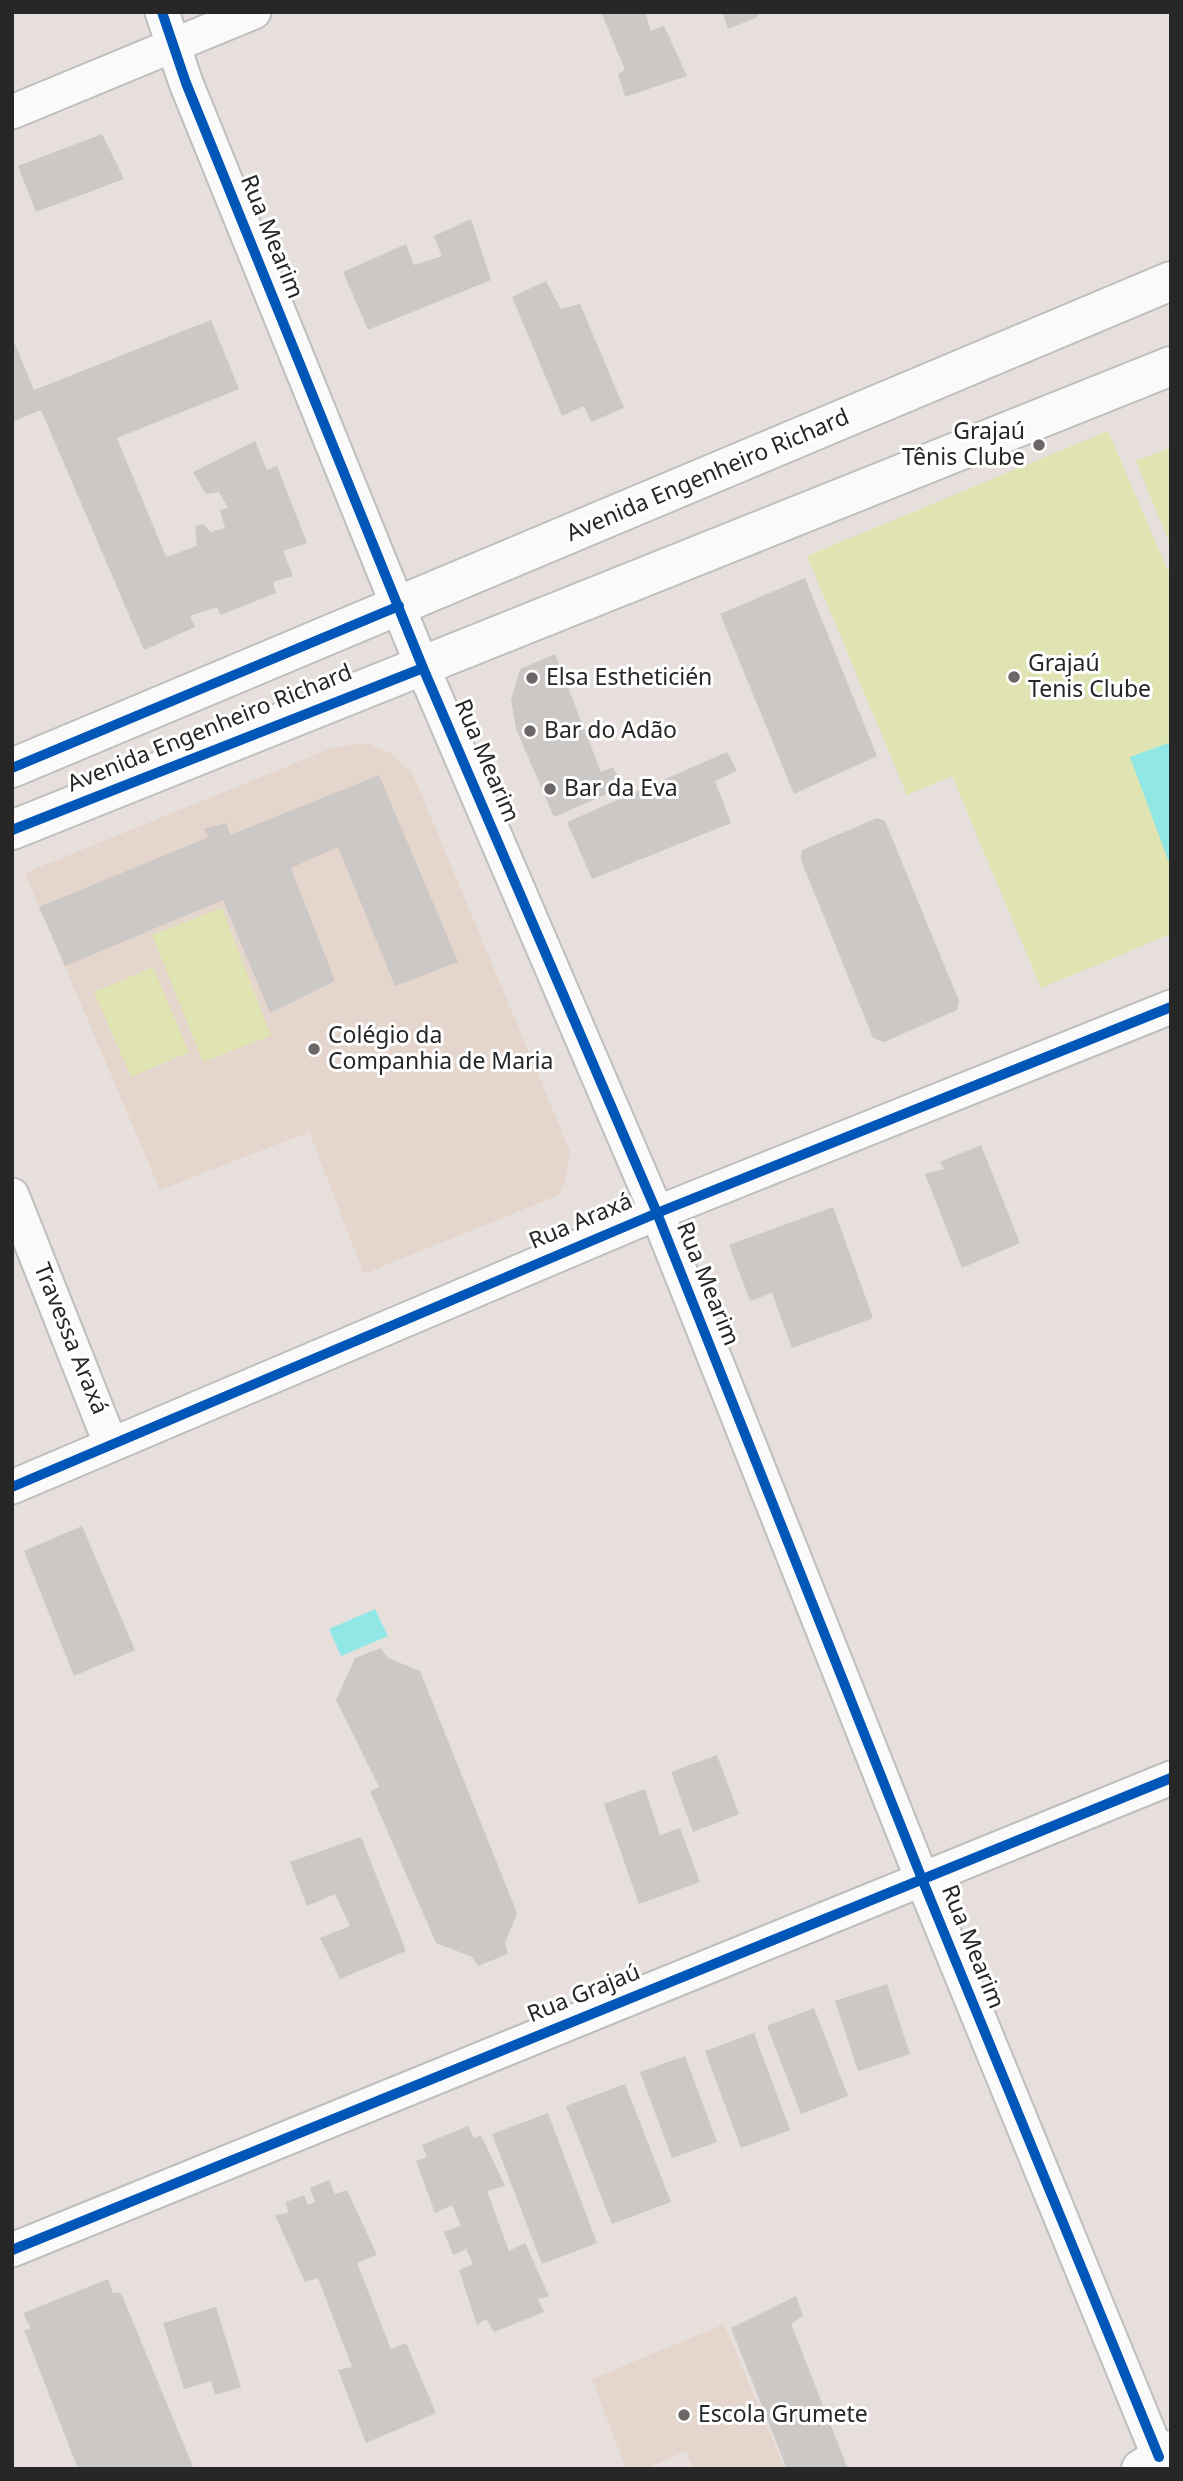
<!DOCTYPE html>
<html>
<head>
<meta charset="utf-8">
<style>
	body { margin:0 }
	#map { position:relative; width:1183px; height:2481px; overflow:hidden; background:#e6dfdc; font-family:"Noto Sans",sans-serif }
	canvas { display:block }
	.frame { position:absolute; inset:0; border:14px solid #272727; pointer-events:none }
</style>
</head>
<body>
<div id="map">
<canvas width="1183" height="2481"></canvas>
<div class="frame"></div>
</div>
<script>
const g = document.querySelector('canvas').getContext('2d');
g.lineJoin = 'round';
function fill(path, color) { g.fillStyle = color; g.fill(path, 'evenodd'); }
const poly = rows => new Path2D(rows.map(r => 'M' + r).join(''));
function strokePath(path, color, width, dash) { g.strokeStyle = color; g.lineWidth = width; g.lineCap = dash ? 'butt' : 'round'; g.setLineDash(dash || []); g.stroke(path); }
function drawText(font, color, halo, rows, align = 'center') {
  g.font = font + ' "Noto Sans",sans-serif'; g.lineWidth = 6; g.setLineDash([]); g.textBaseline = 'middle'; g.strokeStyle = halo; g.fillStyle = color; for (const [text, x, y, turn = 0] of rows) {
    g.save(); g.translate(x, y); g.rotate((+turn || 0) * Math.PI / 180); g.textAlign = isNaN(turn) ? turn : align; if (halo) g.strokeText(text, 0, 0); g.fillText(text, 0, 0); g.restore();
  }
}
fill(poly([
	[367,743,390,753,412,772,570,1151,566,1179,559,1195,364,1274,309,1132,160,1190,25,873,332,748],
	[724,2324,785,2469,694,2469,686,2451,644,2469,626,2469,592,2379]
]), '#e5d6cd');
fill(poly([
	[1108,431,1171,578,1171,934,1041,988,952,776,907,795,807,556],
	[1171,447,1171,547,1136,461],
	[222,908,271,1036,203,1062,152,935],
	[153,967,189,1052,131,1077,94,992]
]), '#e0e3b2');
fill(poly([
	[1171,742,1171,868,1130,757],
	[375,1609,388,1636,341,1656,329,1629]
]), '#90e7e6');
fill(poly([
	[601,12,645,12,651,31,664,26,687,76,625,97,618,74,625,70],
	[722,12,757,12,758,17,728,29],
	[102,134,124,179,36,212,18,166],
	[471,219,491,280,368,330,343,272,406,244,414,265,442,256,434,236],
	[546,281,561,309,580,304,624,408,591,422,584,406,562,416,512,297],
	[211,320,239,389,117,438,166,557,197,546,195,526,203,524,211,532,225,528,220,510,228,508,219,492,206,494,193,472,255,441,267,470,277,466,307,543,283,551,293,576,273,582,276,593,221,615,217,607,190,616,195,627,144,650,41,410,12,422,12,337,34,390],
	[805,578,877,756,794,794,720,614],
	[555,654,601,772,613,767,623,787,554,817,516,729,511,700,520,669],
	[727,752,737,771,715,781,731,823,592,879,567,822],
	[379,775,458,962,395,986,338,847,291,868,335,981,270,1013,223,900,65,966,39,907,209,837,204,829,226,823,230,835],
	[877,818,885,821,959,1001,957,1010,884,1042,873,1038,801,860,802,850],
	[981,1145,1020,1243,962,1268,925,1174,944,1169,940,1162],
	[833,1207,873,1318,792,1348,772,1293,750,1301,729,1245],
	[82,1526,135,1650,74,1676,24,1551],
	[381,1648,388,1658,420,1671,517,1913,505,1943,508,1954,478,1966,472,1957,436,1943,370,1791,379,1787,336,1700,355,1658],
	[717,1755,739,1814,693,1832,671,1772],
	[645,1789,660,1835,680,1828,700,1882,639,1904,604,1804],
	[361,1837,406,1951,340,1979,320,1938,350,1926,335,1894,307,1906,290,1862],
	[887,1984,910,2054,858,2071,835,2001],
	[814,2008,848,2096,801,2114,767,2026],
	[754,2033,790,2130,741,2148,705,2051],
	[685,2056,717,2142,672,2158,640,2072],
	[625,2084,671,2202,612,2224,566,2106],
	[548,2113,597,2243,542,2264,492,2134],
	[468,2126,474,2138,481,2135,505,2186,487,2191,509,2251,525,2243,549,2296,538,2299,544,2312,494,2332,486,2319,477,2325,459,2270,473,2264,466,2249,453,2255,444,2232,461,2226,452,2205,435,2213,416,2161,427,2157,422,2145],
	[329,2180,335,2194,347,2190,377,2255,357,2263,391,2349,406,2343,436,2413,366,2443,338,2370,352,2367,318,2278,305,2282,275,2215,288,2213,286,2202,304,2195,308,2205,315,2202,310,2188],
	[108,2279,113,2293,121,2293,194,2469,78,2469,24,2330,31,2329,23,2313],
	[796,2296,803,2316,791,2324,848,2469,787,2469,731,2328],
	[216,2307,241,2387,215,2395,211,2381,184,2389,163,2323]
]), '#ccc8c6');
const minor = poly([
	[162,12,186,83,423,668,657,1213,922,1879,1159,2457,1166,2469],
	[12,112,254,12],
	[12,1195,111,1445],
	[12,1487,657,1213,1171,1007],
	[12,2250,1171,1778]
]);
const tertiary = poly([
	[12,768,1171,281],
	[12,830,1171,366],
	[1141,2469,1171,2450]
]);
strokePath(minor, '#bfbebe', 37);
strokePath(tertiary, '#bfbebe', 42);
strokePath(minor, '#fbfafa', 33);
strokePath(tertiary, '#fbfafa', 38);
strokePath(poly([
	[162,12,186,83,423,668,657,1213,922,1879,1159,2457],
	[12,768,399,606],
	[12,830,423,668],
	[12,1487,657,1213,1171,1007],
	[12,2250,1171,1778]
]), '#0057b8', 10);
for (const [x, y, r, color] of [
	[1039,445,7,"#6a6766"],
	[1014,677,7,"#6a6766"],
	[532,678,7,"#6a6766"],
	[530,731,7,"#6a6766"],
	[550,789,7,"#6a6766"],
	[314,1049,7,"#6a6766"],
	[684,2415,7,"#6a6766"]
]) { const dot = new Path2D(); dot.arc(x, y, r, 0, 2 * Math.PI); g.fillStyle = color; g.fill(dot); strokePath(dot, '#fff', 2.5); }
drawText('23px', '#272727', '#fff', [
	["Rua Mearim",271,237,68],
	["Avenida Engenheiro Richard",708,476,-23],
	["Avenida Engenheiro Richard",210,729,-22],
	["Rua Mearim",486,761,67],
	["Rua Araxá",581,1222,-23],
	["Rua Mearim",707,1284,68],
	["Travessa Araxá",70,1339,68],
	["Rua Mearim",972,1947,68],
	["Rua Grajaú",584,1994,-22]
]);
drawText('23px', '#272727', '#fff', [
	["Grajaú",1025,432,"right"],
	["Tênis Clube",1025,458,"right"],
	["Grajaú",1028,664],
	["Tenis Clube",1028,690],
	["Elsa Estheticién",546,678],
	["Bar do Adão",544,731],
	["Bar da Eva",564,789],
	["Colégio da",328,1036],
	["Companhia de Maria",328,1062],
	["Escola Grumete",698,2415]
], 'left');
</script>
</body>
</html>
